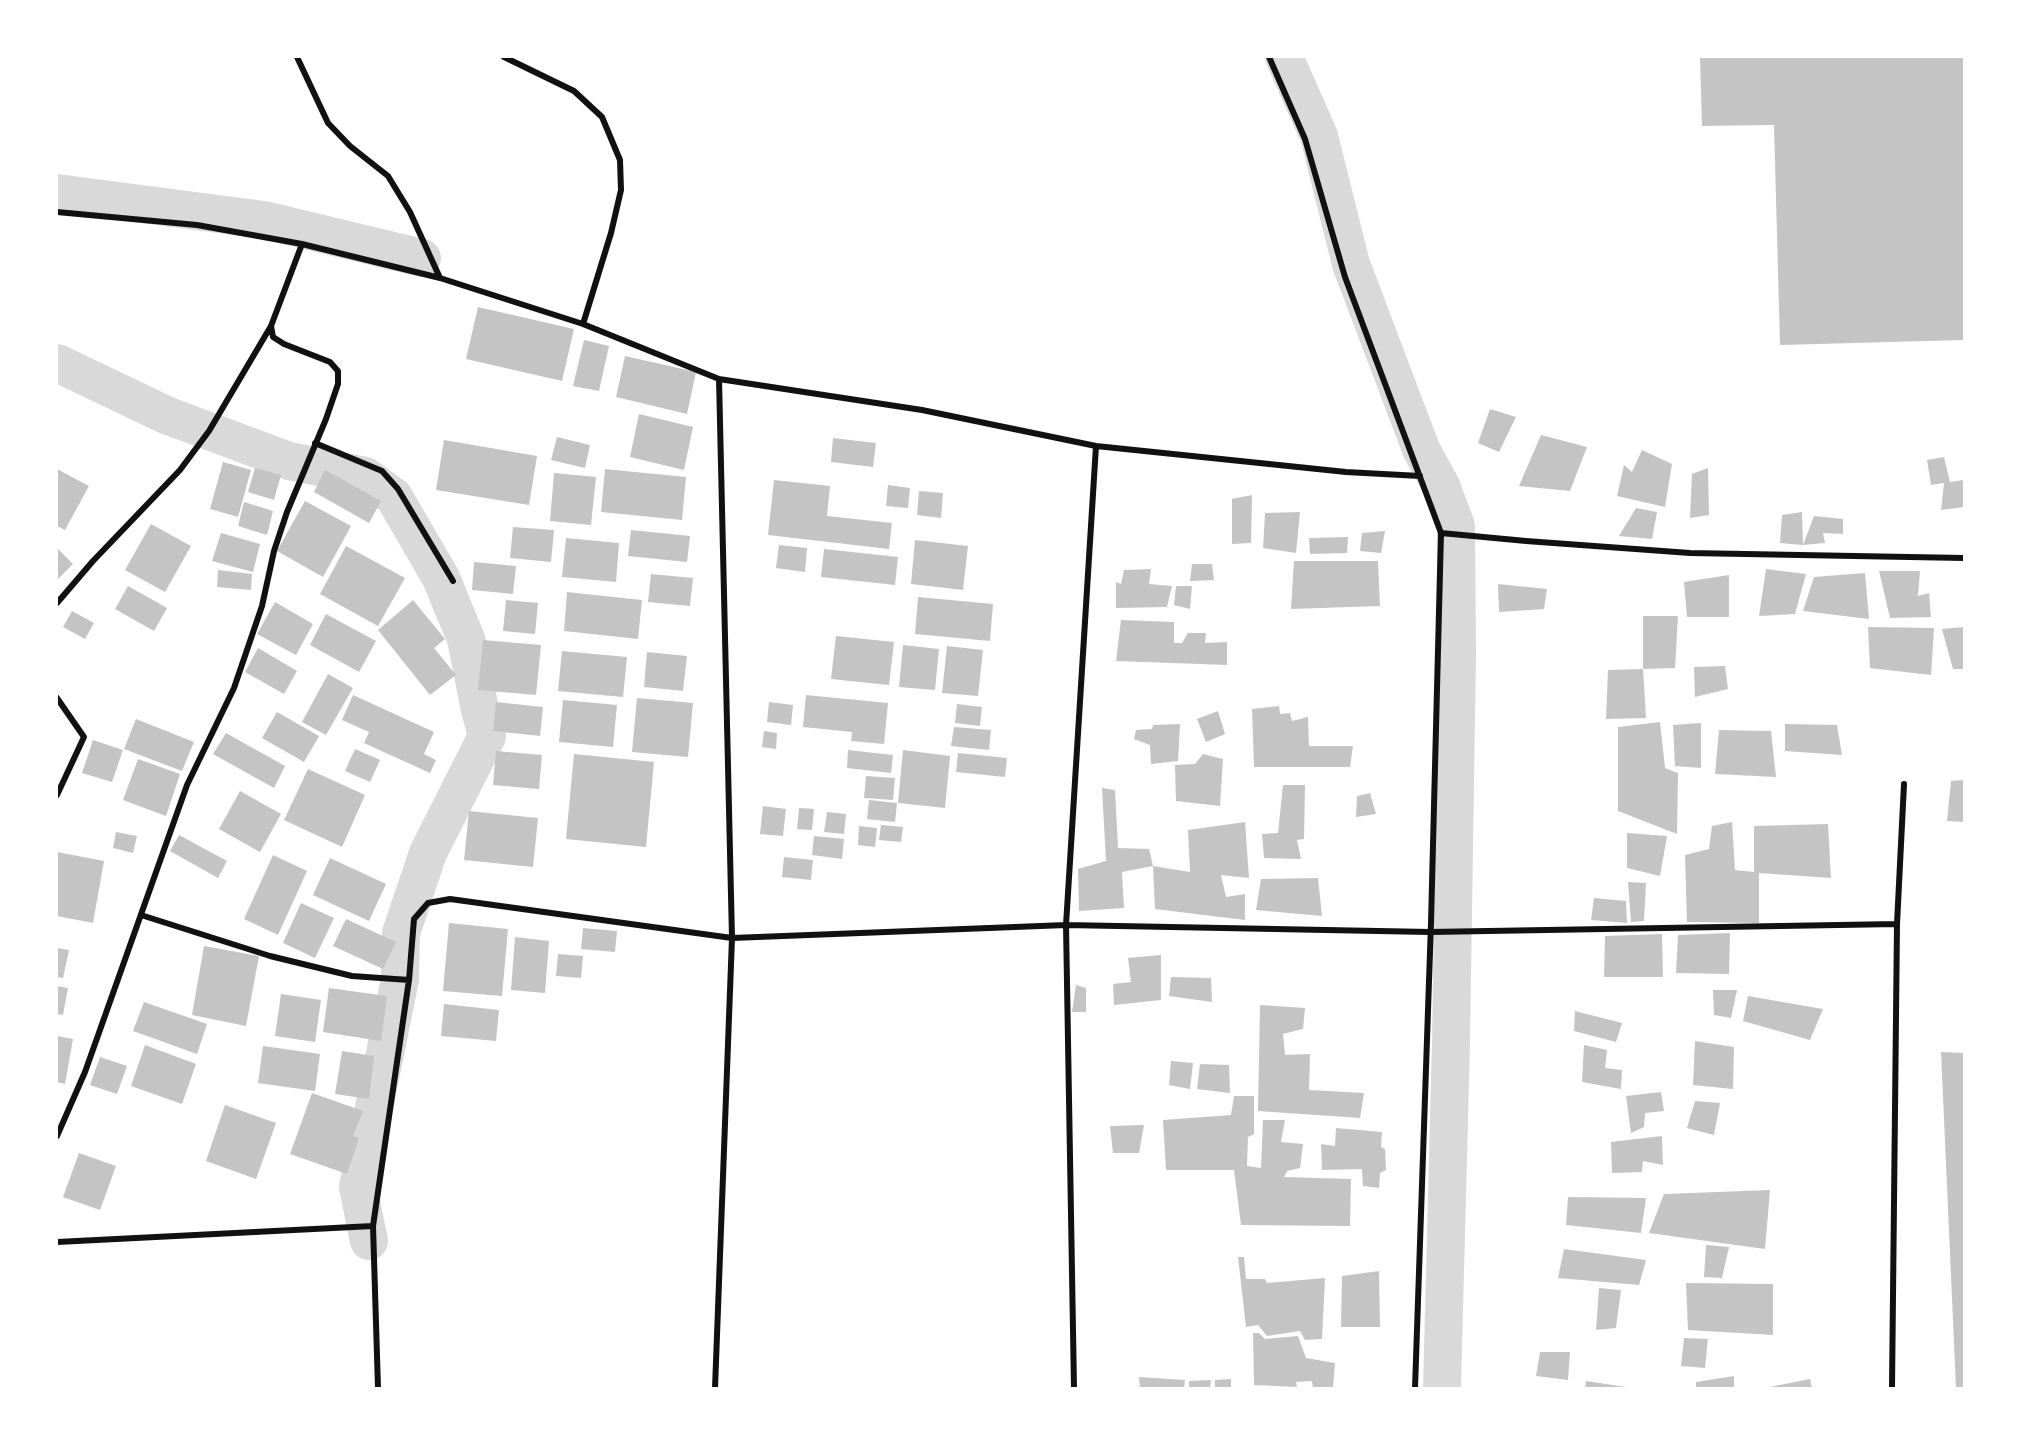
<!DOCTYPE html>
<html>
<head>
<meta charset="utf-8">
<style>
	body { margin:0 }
	#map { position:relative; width:2021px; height:1445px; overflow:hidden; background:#fff; font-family:Roboto,sans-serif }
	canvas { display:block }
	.frame { position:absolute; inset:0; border:58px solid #fff; pointer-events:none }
</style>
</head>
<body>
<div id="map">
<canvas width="2021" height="1445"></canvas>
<div class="frame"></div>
</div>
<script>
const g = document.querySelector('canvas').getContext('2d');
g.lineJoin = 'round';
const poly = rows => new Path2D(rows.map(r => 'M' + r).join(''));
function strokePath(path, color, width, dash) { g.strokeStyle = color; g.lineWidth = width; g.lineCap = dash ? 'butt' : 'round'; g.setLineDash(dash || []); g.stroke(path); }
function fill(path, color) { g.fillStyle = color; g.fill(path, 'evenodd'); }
strokePath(poly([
	[1284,57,1319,136,1351,264,1421,449,1441,486,1456,526,1457,653,1451,1043,1442,1388],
	[57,193,264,220,422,258],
	[57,363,166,415,289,461,365,476,394,497,441,578,466,639,480,710,487,736,428,853,401,933,400,979,358,1187,369,1241]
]), '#d9d9d9', 38);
fill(poly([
	[1700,57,1964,57,1964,340,1780,345,1774,125,1702,126],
	[478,307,574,329,562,381,466,359],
	[584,340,609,346,599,391,573,386],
	[625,356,696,372,687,414,616,397],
	[1490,409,1516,417,1499,452,1478,443],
	[639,414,693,427,684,470,630,457],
	[1541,435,1587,447,1570,491,1519,486],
	[557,437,590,445,585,468,551,460],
	[833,438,876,443,873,467,831,462],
	[444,440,537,456,529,505,436,490],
	[1642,450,1672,464,1665,507,1617,496,1624,465,1632,472],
	[1944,457,1950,482,1963,480,1964,507,1941,510,1944,483,1931,485,1927,460],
	[223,462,251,470,238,517,210,509],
	[255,468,281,475,274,500,248,492],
	[1708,468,1709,515,1690,518,1692,474],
	[57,469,89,486,65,530,57,526],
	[605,469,686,477,682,520,601,512],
	[325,470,381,501,369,523,314,492],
	[554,473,596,477,591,525,550,521],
	[774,480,830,486,827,516,892,523,889,549,768,535],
	[888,485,910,488,908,508,886,506],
	[919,491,943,493,941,518,917,515],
	[1252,495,1251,543,1232,544,1232,499],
	[305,501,351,526,323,577,277,551],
	[244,502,273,511,267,535,238,526],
	[1636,508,1657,512,1652,539,1619,536],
	[1300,512,1296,553,1263,548,1265,513],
	[1802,512,1803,545,1814,516,1843,519,1843,534,1823,533,1825,543,1803,545,1780,543,1782,515],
	[151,524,191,546,165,592,125,570],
	[513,527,554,530,551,562,510,558],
	[631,530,690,536,687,562,628,556],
	[1385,531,1381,553,1360,551,1362,533],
	[221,533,260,544,253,572,212,561],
	[1348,537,1347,553,1310,554,1309,538],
	[566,538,619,543,616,582,562,577],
	[915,540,968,546,963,590,911,584],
	[779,545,807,548,805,572,776,568],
	[346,546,405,578,378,626,320,594],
	[57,548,73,564,57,580],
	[824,549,898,557,895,585,821,577],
	[1294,561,1378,561,1380,606,1291,609],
	[474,562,516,566,513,594,472,590],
	[1192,564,1212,564,1214,580,1190,581],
	[1151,569,1149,584,1172,586,1167,607,1116,608,1116,582,1121,584,1124,570],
	[1766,569,1806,574,1795,614,1759,616],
	[218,570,252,574,251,590,217,587],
	[1879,571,1920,571,1918,596,1929,593,1931,617,1890,618],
	[1865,573,1869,619,1803,611,1814,577],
	[651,574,693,578,690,606,648,602],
	[1729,575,1729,617,1687,617,1684,582],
	[1498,584,1547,589,1544,609,1499,612],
	[128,586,167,608,154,631,115,609],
	[1176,586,1192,586,1190,609,1174,605],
	[567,592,642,600,638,639,564,631],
	[918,597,993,604,990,641,915,634],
	[413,600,445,639,434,648,456,675,430,695,378,630],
	[506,600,538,603,535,634,503,631],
	[275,602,313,624,296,655,257,634],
	[72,611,94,623,85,639,63,627],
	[326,614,376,641,359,672,310,645],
	[1643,616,1678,616,1675,668,1643,669],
	[1121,620,1174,622,1174,643,1182,643,1188,633,1206,633,1205,643,1227,642,1227,665,1116,661],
	[1868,627,1934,628,1931,675,1870,668],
	[1964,627,1964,669,1953,669,1942,629],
	[836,636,894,642,889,685,831,679],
	[483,640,541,645,536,695,478,690],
	[903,645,939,649,935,690,899,687],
	[947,646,983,650,978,696,942,693],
	[258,648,297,671,284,694,245,672],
	[562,651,627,657,623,697,558,691],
	[647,652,687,656,683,691,644,687],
	[1725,666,1728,689,1695,697,1694,667],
	[1643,669,1646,718,1606,719,1608,670],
	[328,674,353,688,326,735,302,722],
	[353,695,434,732,424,754,436,760,430,773,364,743,369,732,342,720],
	[806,695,888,703,884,744,851,741,852,732,803,727],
	[637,698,693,703,688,757,632,752],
	[563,700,617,705,613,747,559,742],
	[496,702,543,707,540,736,493,731],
	[769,702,793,705,791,725,767,722],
	[957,704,982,707,980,726,955,723],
	[1279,706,1280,714,1290,713,1292,721,1308,717,1309,746,1353,746,1350,767,1254,767,1252,709],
	[1218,711,1225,734,1206,742,1197,719],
	[277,712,319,736,304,762,262,738],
	[136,719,194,742,182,771,124,749],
	[1660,722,1665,768,1678,773,1677,834,1618,811,1618,727],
	[1701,723,1701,768,1675,766,1673,725],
	[1180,724,1178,761,1151,764,1150,745,1134,739,1136,730,1152,729,1153,725],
	[1785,724,1837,725,1842,755,1785,751],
	[954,727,991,730,989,750,951,746],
	[1719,730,1771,731,1776,777,1715,774],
	[764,731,777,733,776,749,762,747],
	[226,733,285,766,274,788,213,754],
	[93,740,123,750,112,782,82,773],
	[355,749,380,760,370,782,345,771],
	[848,750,893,755,891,773,847,768],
	[903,750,950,756,945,808,898,803],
	[496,751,542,755,539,789,493,785],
	[958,753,1007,758,1005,777,956,772],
	[574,754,654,762,646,847,566,839],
	[1203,754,1223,759,1220,806,1176,801,1175,765,1195,764],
	[138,759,180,774,166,816,123,800],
	[308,769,365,795,342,847,284,820],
	[866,776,895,778,893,800,864,798],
	[1964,780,1964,822,1947,821,1951,781],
	[1283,785,1305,785,1304,839,1297,840,1301,859,1264,858,1262,834,1278,833],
	[1102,788,1115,790,1118,848,1149,849,1153,866,1122,872,1124,908,1079,911,1078,869,1106,861],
	[240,791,281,814,260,852,219,829],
	[1370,793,1376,814,1356,817,1357,796],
	[869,800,897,803,895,822,867,819],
	[763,806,786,809,783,836,760,834],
	[799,808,814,809,812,830,797,829],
	[469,811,538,818,533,867,464,860],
	[827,812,846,814,844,834,824,832],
	[1245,822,1249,878,1221,875,1226,897,1245,894,1245,920,1155,909,1153,866,1190,872,1188,830],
	[1732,822,1735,870,1754,872,1754,826,1828,824,1831,878,1759,873,1759,923,1687,922,1685,855,1709,849,1712,826],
	[881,825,903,827,901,842,879,840],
	[859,826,877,828,875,847,858,845],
	[116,832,137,836,133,853,113,848],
	[1627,833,1667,836,1660,876,1627,868],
	[179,835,227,861,218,878,170,851],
	[814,836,844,839,842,859,812,855],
	[57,852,104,861,93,923,57,916],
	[273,855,307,871,278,935,244,919],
	[784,857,813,860,811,880,782,877],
	[330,858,386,884,369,921,313,895],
	[1318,878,1322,916,1256,910,1261,879],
	[1628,882,1646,883,1644,921,1631,922],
	[1594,898,1626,901,1627,923,1591,920],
	[301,903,334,918,315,958,283,943],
	[346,919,396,942,383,969,333,946],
	[449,923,508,929,502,996,443,991],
	[583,928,617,931,615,952,581,949],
	[1730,933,1729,974,1676,973,1678,935],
	[1662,934,1663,977,1604,977,1605,936],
	[515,937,549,941,545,993,511,990],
	[204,946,259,956,246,1026,192,1015],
	[57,948,69,950,63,978,57,977],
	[558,954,583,956,581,978,556,976],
	[1161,955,1161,1000,1114,1005,1113,984,1131,982,1128,958],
	[1171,977,1211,978,1212,1002,1169,996],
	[1076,985,1086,988,1086,1012,1072,1012],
	[57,986,68,988,63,1015,57,1014],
	[329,988,387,996,381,1041,323,1032],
	[1713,990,1737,990,1731,1018,1714,1015],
	[281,994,321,1000,315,1042,275,1036],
	[1748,996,1823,1009,1810,1040,1743,1021],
	[144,1002,207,1024,197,1054,133,1031],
	[444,1004,499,1010,496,1041,441,1036],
	[1260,1005,1305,1008,1303,1029,1283,1034,1285,1055,1310,1054,1309,1090,1364,1093,1360,1118,1258,1111],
	[1575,1011,1622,1023,1616,1042,1574,1031],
	[57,1036,73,1039,65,1084,57,1082],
	[1695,1041,1734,1047,1733,1089,1693,1085],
	[145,1045,196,1064,182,1104,131,1086],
	[1584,1045,1607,1050,1605,1068,1622,1070,1621,1089,1582,1082],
	[263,1046,320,1054,315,1091,258,1083],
	[342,1051,374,1056,369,1099,335,1094],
	[1941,1052,1964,1053,1964,1388,1956,1388],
	[100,1057,127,1066,117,1094,90,1085],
	[1171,1061,1193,1063,1190,1089,1169,1085],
	[1200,1064,1229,1065,1230,1093,1197,1089],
	[1661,1092,1664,1111,1645,1113,1644,1127,1631,1133,1626,1096],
	[312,1093,363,1111,353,1136,359,1138,347,1174,290,1154],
	[1234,1096,1254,1096,1254,1134,1248,1137,1247,1166,1261,1168,1263,1120,1285,1120,1281,1142,1303,1144,1300,1168,1287,1171,1284,1177,1351,1179,1350,1226,1241,1225,1234,1170,1166,1170,1163,1120,1231,1115],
	[1695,1101,1720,1103,1714,1135,1687,1128],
	[225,1105,276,1123,256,1179,206,1161],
	[1144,1125,1139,1153,1113,1153,1110,1126],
	[1336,1128,1382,1132,1381,1147,1385,1149,1386,1170,1380,1173,1379,1188,1363,1186,1362,1169,1322,1170,1321,1144,1335,1146],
	[1662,1136,1663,1165,1643,1161,1642,1172,1612,1173,1611,1142],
	[79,1153,116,1166,100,1210,63,1197],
	[1770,1190,1765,1249,1649,1233,1664,1194],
	[1568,1197,1646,1198,1641,1233,1566,1225],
	[1706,1245,1729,1247,1722,1278,1704,1277],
	[1564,1249,1646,1260,1639,1285,1558,1278],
	[1238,1257,1244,1257,1246,1279,1265,1279,1267,1283,1325,1278,1322,1339,1305,1340,1300,1331,1267,1336,1258,1325,1246,1327],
	[1379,1271,1380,1327,1341,1327,1342,1276],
	[1686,1283,1773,1284,1773,1335,1688,1330],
	[1599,1288,1621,1290,1616,1328,1596,1330],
	[1253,1333,1259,1333,1265,1339,1298,1336,1306,1358,1335,1363,1333,1388,1313,1388,1312,1381,1296,1382,1297,1387,1254,1385],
	[1684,1338,1708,1339,1705,1368,1681,1366],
	[1540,1352,1570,1352,1568,1380,1536,1376],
	[1734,1376,1734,1388,1696,1388,1696,1382],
	[1139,1377,1185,1380,1184,1388,1140,1388],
	[1231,1379,1231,1388,1215,1388,1215,1380],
	[1810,1379,1812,1388,1770,1388,1770,1387],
	[1211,1380,1210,1388,1189,1388,1189,1381],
	[1586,1381,1626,1387,1626,1388,1585,1388]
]), '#c4c4c4');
strokePath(poly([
	[297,57,328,123,350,146,388,176,410,212,440,278],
	[504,57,574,91,602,117,620,160,621,190,611,233,583,324],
	[1269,57,1305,139,1345,277,1441,533,1431,923,1415,1388],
	[57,212,197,225,302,244,440,278,583,324,719,379,922,410,1096,446,1346,472,1420,476],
	[315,443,382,471,398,489,453,581],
	[1441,533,1526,541,1690,553,1964,558],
	[57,603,93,561,180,470,209,431,271,326],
	[57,698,84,737,57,795],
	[141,915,270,956,352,976,409,980],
	[57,1136,85,1072,187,785,234,688,262,606,274,551,287,512,326,419,338,384,338,371,330,362,284,344,273,337,271,326,302,244],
	[57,1242,373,1226],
	[378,1388,373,1226,409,980,414,919,428,903,450,899,732,938,1066,925,1430,932,1897,924],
	[715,1388,732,938,719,379],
	[1074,1388,1066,925,1096,446],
	[1892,1388,1897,924,1904,784]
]), '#111', 6);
</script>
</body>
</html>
